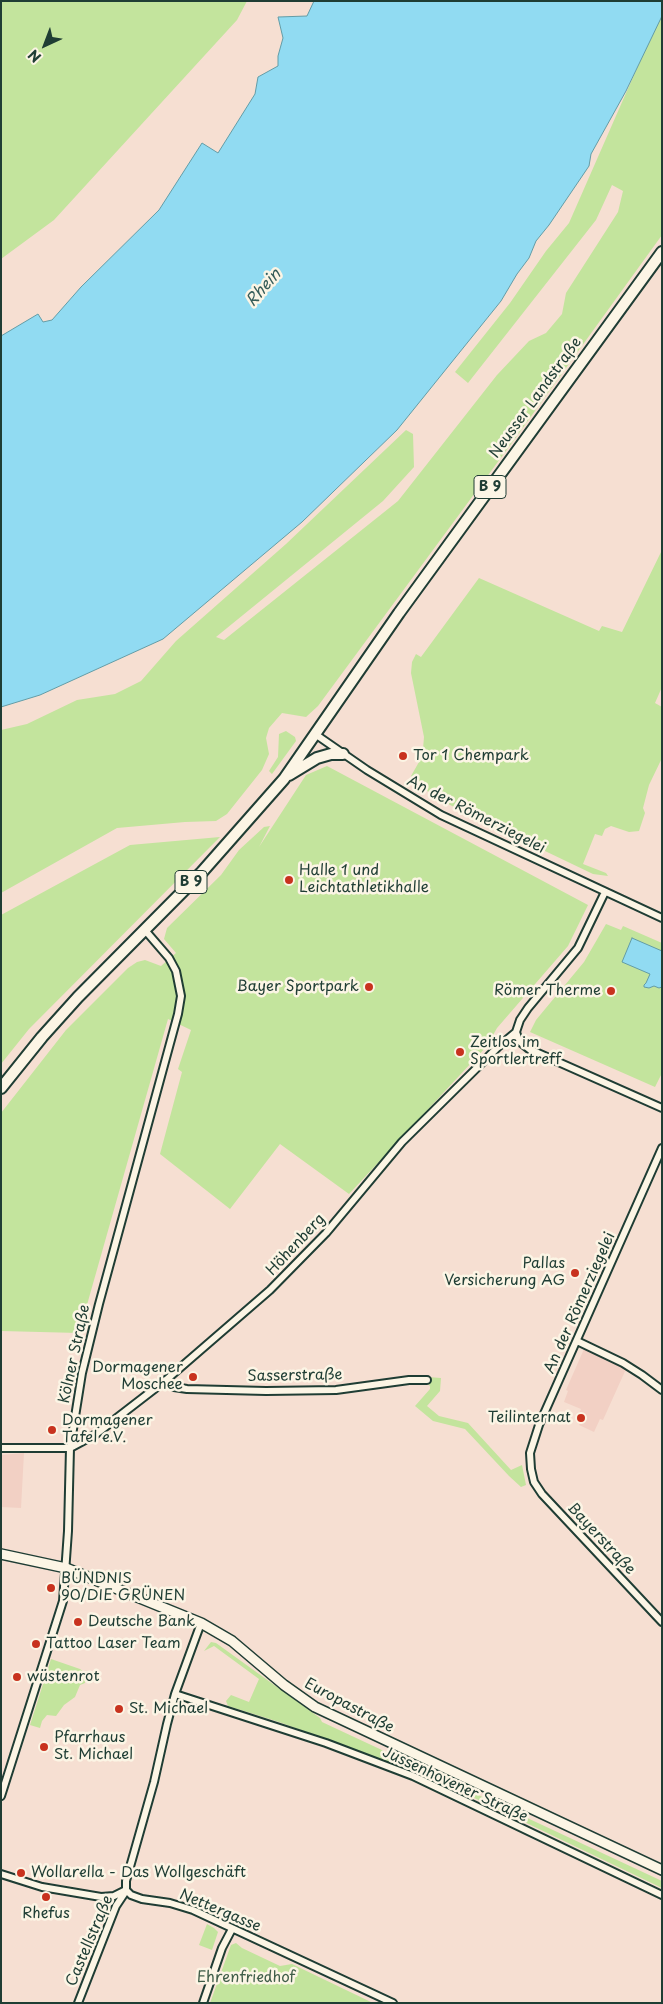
<!DOCTYPE html>
<html>
<head>
<meta charset="utf-8">
<style>
	body { margin:0 }
	#map { position:relative; width:663px; height:2004px; overflow:hidden; background:#f6dfd2; font-family:"Playpen Sans",sans-serif }
	canvas { display:block }
	.frame { position:absolute; inset:0; border:2px solid #1f3d34; pointer-events:none }
	.north { position:absolute; left:20px; top:20px; width:50px; height:50px; -webkit-text-stroke:4px #fcf5e5; paint-order:stroke; rotate:223deg; font-size:14px; font-weight:700; line-height:20px; text-align:center; color:#1f3d34 }
	.north::after { content:''; display:block; margin:auto; width:18px; height:22px; background:#1f3d34; clip-path:polygon(50% 0,100% 100%,50% 72%,0 100%) }
</style>
</head>
<body>
<div id="map">
<canvas width="663" height="2004"></canvas>
<div class="frame"></div>
<div class="north">N</div>
</div>
<script>
const g = document.querySelector('canvas').getContext('2d');
g.lineJoin = 'round';
function fill(path, color) { g.fillStyle = color; g.fill(path, 'evenodd'); }
const poly = rows => new Path2D(rows.map(r => 'M' + r).join(''));
function strokePath(path, color, width, dash) { g.strokeStyle = color; g.lineWidth = width; g.lineCap = dash ? 'butt' : 'round'; g.setLineDash(dash || []); g.stroke(path); }
function drawText(font, color, halo, rows, align = 'center') {
  g.font = font + ' "Playpen Sans",sans-serif'; g.lineWidth = 5; g.setLineDash([]); g.textBaseline = 'middle'; g.strokeStyle = halo; g.fillStyle = color; for (const [text, x, y, turn = 0] of rows) {
    g.save(); g.translate(x, y); g.rotate((+turn || 0) * Math.PI / 180); g.textAlign = isNaN(turn) ? turn : align; if (halo) g.strokeText(text, 0, 0); g.fillText(text, 0, 0); g.restore();
  }
}
fill(poly([
	[584,1349,626,1369,603,1420,600,1419,594,1432,579,1425,583,1416,579,1414,581,1409,564,1402,568,1391,566,1390],
	[24,1453,21,1508,1,1507,1,1455]
]), '#f2d0c4');
fill(poly([
	[1,1,247,1,237,20,54,220,1,259],
	[662,11,662,235,514,440,318,706,306,717,282,713,269,728,266,738,269,754,262,770,227,814,216,821,185,822,117,828,1,893,1,730,27,724,77,700,115,694,141,681,176,641,286,544,406,430,413,434,414,467,383,501,216,637,224,640,398,501,497,375,529,341,546,333,562,314,566,293,618,212,623,191,612,185,596,220,468,383,455,372,510,303,546,251,569,223],
	[662,550,662,687,655,703,662,707,662,758,649,785,643,808,645,813,639,831,629,832,611,826,605,829,602,836,595,834,583,864,606,873,608,876,593,874,497,828,444,802,421,787,411,776,419,762,417,760,423,749,424,737,411,673,412,662,416,654,421,657,479,578,599,631,602,626,622,632],
	[286,731,295,737,296,741,272,774,269,771,278,757,279,734],
	[327,766,588,905,568,946,497,1028,487,1046,349,1194,280,1144,230,1209,160,1154,182,1072,178,1069,191,1030,168,1019,79,1333,1,1331,1,1113,66,1030,128,968,137,962,145,960,161,966,176,953,164,939,167,928,221,875,239,850,264,827,270,826,259,847,306,775],
	[220,837,29,1029,1,1064,1,915,130,845],
	[606,924,621,930,623,926,662,943,662,1073,655,1087,530,1032,536,1020,584,962],
	[428,1377,441,1378,440,1391,427,1406,439,1416,468,1423,511,1470,522,1465,526,1485,521,1487,509,1476,465,1429,433,1421,415,1406,430,1389,430,1386,427,1383],
	[211,1642,216,1643,320,1718,322,1722,662,1881,662,1888,441,1782,279,1722,228,1706,226,1701,231,1695,249,1702,259,1679,214,1646,204,1651],
	[51,1659,80,1669,84,1672,85,1683,80,1685,75,1697,64,1705,56,1716,47,1715,42,1721,40,1728,30,1725],
	[207,1924,214,1928,218,1932,212,1950,199,1945],
	[236,1943,242,1948,280,1966,292,1964,373,2003,210,2003,231,1945]
]), '#c3e49d');
const water = poly([
	[314,1,662,1,662,16,626,91,591,154,589,166,549,225,536,241,529,258,517,274,501,301,397,430,302,522,163,639,40,695,1,707,1,336,38,314,43,322,52,320,81,287,159,210,202,143,218,153,255,94,258,77,278,66,278,56,283,38,278,17,307,16,314,1],
	[632,938,662,951,662,987,659,988,654,986,649,988,644,987,644,985,646,983,650,974,622,962,632,938]
]);
fill(water, '#91dbf2');
strokePath(water, '#639ca6', 1);
const street = poly([
	[315,734,367,770,441,815,662,918],
	[605,892,578,948,528,1008,520,1020,516,1032,519,1041,529,1049,662,1108],
	[662,1148,539,1425,530,1453,531,1469,534,1482,542,1494,662,1622],
	[577,1341,623,1363,642,1375,662,1390],
	[166,1380,174,1387,187,1389,266,1391,336,1390,409,1380,427,1380],
	[1,1448,70,1448,96,1434,166,1380,270,1290,326,1233,402,1142,498,1047,516,1032],
	[175,1694,326,1743,413,1776,662,1895],
	[1,1796,63,1601,68,1531,70,1448,82,1373,99,1304,178,1014,181,996,176,971,169,958,144,929],
	[1,1874,42,1887,101,1897,114,1896,126,1890],
	[126,1890,131,1895,142,1899,170,1903,193,1910,393,2003],
	[126,1890,126,1881,154,1782,167,1724,175,1694,201,1623],
	[78,2003,116,1906,126,1891],
	[203,2003,222,1948,232,1929]
]);
const secondary = poly([
	[1,1554,66,1568,201,1623,232,1641,284,1685,315,1707,662,1870]
]);
const primary = poly([
	[289,775,317,758,331,754,343,754],
	[1,1088,42,1037,78,997,202,872,284,779,399,613,662,252]
]);
strokePath(street, '#1f3d34', 10);
strokePath(secondary, '#1f3d34', 12);
strokePath(primary, '#1f3d34', 14);
strokePath(street, '#fcf5e5', 6);
strokePath(secondary, '#fcf5e5', 9);
strokePath(primary, '#fcf5e5', 10);
for (const [x, y, r, color] of [
	[403,756,5,"#c8321e"],
	[289,880,5,"#c8321e"],
	[369,987,5,"#c8321e"],
	[611,991,5,"#c8321e"],
	[460,1052,5,"#c8321e"],
	[575,1273,5,"#c8321e"],
	[193,1377,5,"#c8321e"],
	[581,1418,5,"#c8321e"],
	[52,1430,5,"#c8321e"],
	[51,1588,5,"#c8321e"],
	[78,1622,5,"#c8321e"],
	[36,1644,5,"#c8321e"],
	[17,1677,5,"#c8321e"],
	[119,1709,5,"#c8321e"],
	[44,1747,5,"#c8321e"],
	[21,1873,5,"#c8321e"],
	[46,1897,5,"#c8321e"]
]) { const dot = new Path2D(); dot.arc(x, y, r, 0, 2 * Math.PI); g.fillStyle = color; g.fill(dot); strokePath(dot, '#fcf5e5', 2); }
for (const [x, y, w] of [
	[490,487,32],
	[191,882,32]
]) { const box = new Path2D(); box.roundRect(x - w / 2, y - 11.5, w, 23, 4); g.fillStyle = '#fcf5e5'; g.fill(box); strokePath(box, '#1f3d34', 1); }
drawText('bold 14px', '#1f3d34', null, [
	["B 9",490,487],
	["B 9",191,882]
]);
drawText('15px', '#1f3d34', '#fcf5e5', [
	["Neusser Landstraße",536,398,-54],
	["An der Römerziegelei",476,815,27],
	["Höhenberg",296,1245,-47],
	["An der Römerziegelei",580,1303,-66],
	["Kölner Straße",75,1354,-78],
	["Sasserstraße",295,1376,-1],
	["Bayerstraße",601,1539,47],
	["Europastraße",349,1706,28],
	["Jussenhovener Straße",455,1785,25],
	["Nettergasse",220,1911,23],
	["Castellstraße",90,1941,-67]
]);
drawText('15px', '#1f3d34', '#fcf5e5', [
	["Tor 1 Chempark",413,756],
	["Halle 1 und",299,871],
	["Leichtathletikhalle",299,888],
	["Bayer Sportpark",359,987,"right"],
	["Römer Therme",601,991,"right"],
	["Zeitlos im",470,1043],
	["Sportlertreff",470,1060],
	["Pallas",565,1264,"right"],
	["Versicherung AG",565,1281,"right"],
	["Dormagener",183,1368,"right"],
	["Moschee",183,1385,"right"],
	["Teilinternat",571,1418,"right"],
	["Dormagener",62,1421],
	["Tafel e.V.",62,1438],
	["BÜNDNIS",61,1579],
	["90/DIE GRÜNEN",61,1596],
	["Deutsche Bank",88,1622],
	["Tattoo Laser Team",46,1644],
	["wüstenrot",27,1677],
	["St. Michael",129,1709],
	["Pfarrhaus",54,1738],
	["St. Michael",54,1755],
	["Wollarella - Das Wollgeschäft",31,1873],
	["Rhefus",46,1914,"center"]
], 'left');
drawText('15px', '#405e49', '#fcf5e5', [
	["Ehrenfriedhof",246,1978]
]);
drawText('italic 16px', '#365d5a', '#fcf5e5', [
	["Rhein",264,288,-49]
]);
</script>
</body>
</html>
